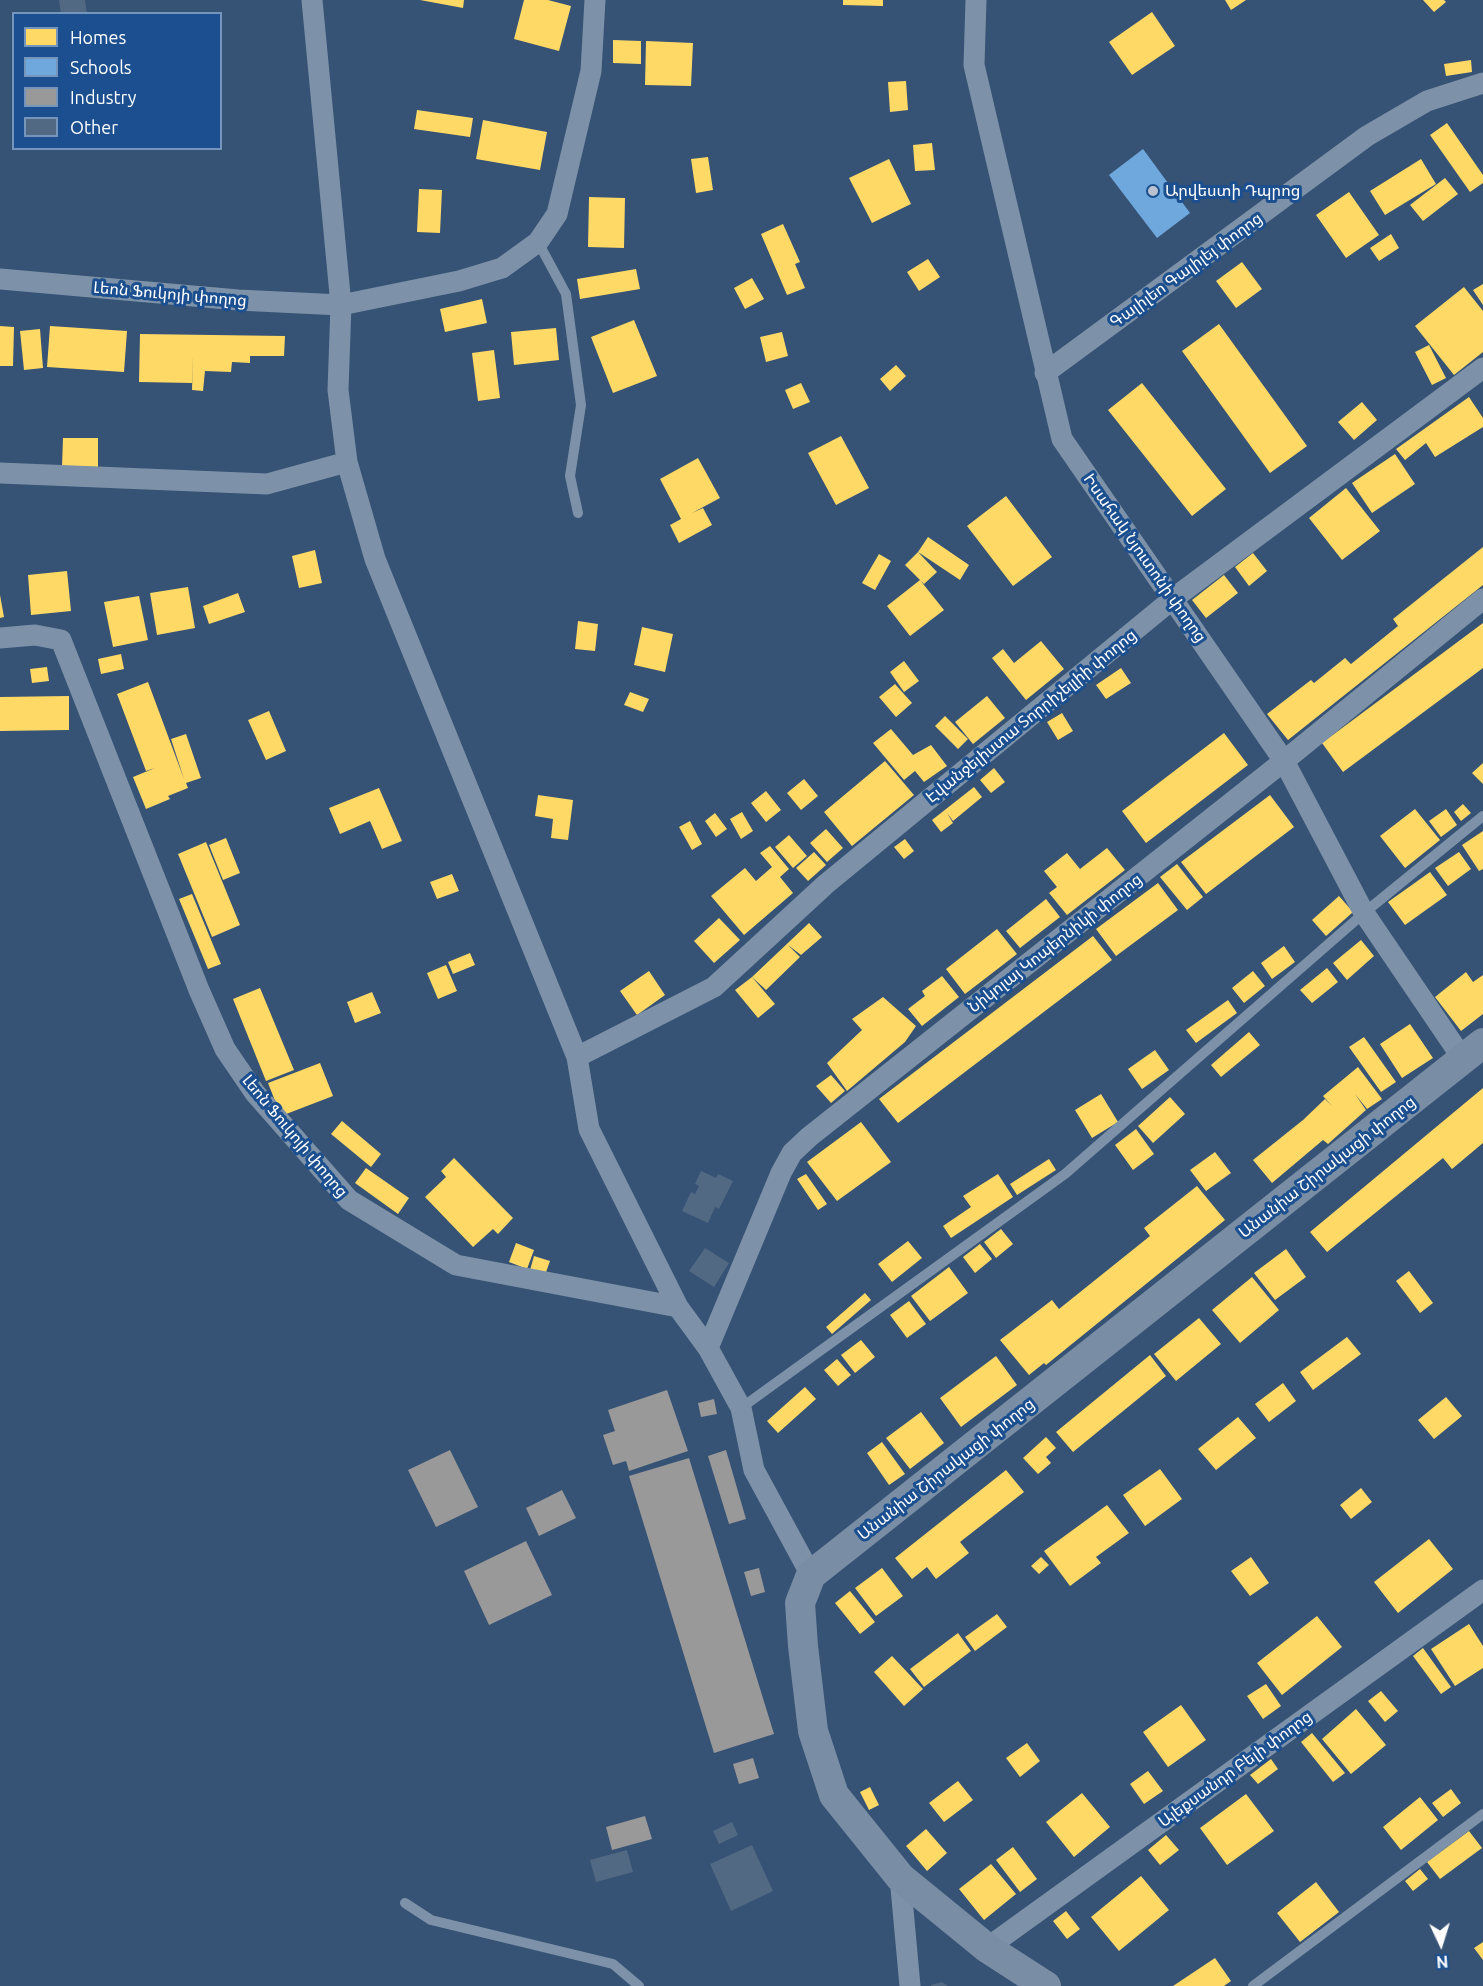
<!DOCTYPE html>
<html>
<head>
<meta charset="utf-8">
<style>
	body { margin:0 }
	#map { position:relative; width:1483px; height:1986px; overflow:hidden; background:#365274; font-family:Ubuntu,sans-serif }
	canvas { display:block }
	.legend { position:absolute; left:12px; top:12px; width:210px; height:138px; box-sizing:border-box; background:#1b4f8f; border:2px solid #7695bc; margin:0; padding:8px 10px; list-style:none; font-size:18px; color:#fff }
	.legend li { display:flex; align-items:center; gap:12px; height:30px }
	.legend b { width:30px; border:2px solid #7695bc }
	.north { position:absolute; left:1411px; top:1914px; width:60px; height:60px; -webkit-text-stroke:4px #1b4f8f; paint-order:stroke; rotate:176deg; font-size:16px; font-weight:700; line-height:24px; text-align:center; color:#fff }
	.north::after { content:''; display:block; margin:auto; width:21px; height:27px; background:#fff; clip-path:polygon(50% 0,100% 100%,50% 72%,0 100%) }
</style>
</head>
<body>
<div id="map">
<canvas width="1483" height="1986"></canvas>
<ul class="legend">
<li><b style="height:16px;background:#ffd966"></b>Homes</li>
<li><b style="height:16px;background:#6fa8dc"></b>Schools</li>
<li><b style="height:16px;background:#999"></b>Industry</li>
<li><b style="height:16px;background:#526984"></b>Other</li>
</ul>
<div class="north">N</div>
</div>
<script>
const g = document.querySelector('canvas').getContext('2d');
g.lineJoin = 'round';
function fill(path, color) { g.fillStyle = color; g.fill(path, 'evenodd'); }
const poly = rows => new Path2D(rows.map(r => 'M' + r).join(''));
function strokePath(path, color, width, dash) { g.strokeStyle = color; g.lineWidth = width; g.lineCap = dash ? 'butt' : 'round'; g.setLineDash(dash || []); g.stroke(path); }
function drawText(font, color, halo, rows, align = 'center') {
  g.font = font + ' Ubuntu,"Noto Sans Armenian",sans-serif'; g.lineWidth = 6; g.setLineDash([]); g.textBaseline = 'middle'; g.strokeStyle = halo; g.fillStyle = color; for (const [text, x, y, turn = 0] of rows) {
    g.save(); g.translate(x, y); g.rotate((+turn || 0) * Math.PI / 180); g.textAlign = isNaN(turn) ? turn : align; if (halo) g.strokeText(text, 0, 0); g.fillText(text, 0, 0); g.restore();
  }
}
fill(poly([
	[420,0,464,0,463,8],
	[524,0,548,0,571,6,559,51,514,39],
	[843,0,883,0,883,6,843,5],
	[1225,0,1246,0,1231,10],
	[1423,0,1444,0,1446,2,1434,12],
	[1152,12,1175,46,1132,75,1109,42],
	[613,40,641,41,641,64,613,63],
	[646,41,693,43,691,86,645,85],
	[1471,60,1472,72,1446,76,1444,64],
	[906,81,908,110,890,112,888,82],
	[417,110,473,118,470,137,414,129],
	[483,120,547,132,540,170,476,159],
	[1447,123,1483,175,1483,183,1470,192,1430,135],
	[932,143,935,170,915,171,913,145],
	[708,157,713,190,696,193,691,159],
	[889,159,911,204,872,223,849,178],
	[1421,159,1436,184,1385,215,1370,191],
	[1445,178,1458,194,1423,221,1410,205],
	[419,189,442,190,440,233,417,232],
	[1349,192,1379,235,1346,258,1316,215],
	[589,197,625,198,624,248,588,247],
	[783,224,800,262,795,264,805,288,787,295,761,234],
	[1391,234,1399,248,1379,261,1370,248],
	[928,259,940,277,919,291,907,272],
	[1242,262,1262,289,1236,308,1216,281],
	[636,269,640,289,580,299,577,279],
	[752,278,764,299,745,309,734,288],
	[1483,284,1483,305,1473,290],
	[1464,287,1483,311,1483,352,1454,375,1415,326],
	[482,299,487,323,445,332,440,309],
	[634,320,657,376,613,393,591,337],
	[1219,324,1307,446,1270,473,1182,351],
	[0,326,14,327,13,366,0,366],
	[50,326,127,331,124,372,47,367],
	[556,328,559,360,514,365,511,332],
	[40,329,43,368,24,370,20,331],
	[782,332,788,356,766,362,760,337],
	[140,334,285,336,284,356,250,356,250,363,232,362,231,372,205,371,203,391,192,390,193,355,192,383,139,382],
	[1429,345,1446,378,1432,385,1415,352],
	[494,350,500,398,478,401,472,353],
	[896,365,906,376,890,391,880,379],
	[801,383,810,402,793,409,785,390],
	[1142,383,1226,489,1192,516,1108,410],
	[1469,397,1483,418,1483,427,1435,457,1426,443,1405,460,1396,449],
	[1362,402,1377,420,1354,440,1338,422],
	[841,436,869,488,836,505,808,453],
	[63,438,98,438,98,467,62,466],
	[1395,454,1415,484,1372,513,1352,483],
	[698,458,720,498,692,513,703,508,712,525,679,543,670,525,681,519,660,479],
	[1346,488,1380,531,1342,560,1309,518],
	[1006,496,1052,557,1013,586,967,526],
	[928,537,969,565,960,580,918,552],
	[1483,547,1483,585,1288,740,1267,714,1311,680,1314,683,1345,658,1351,664,1398,626,1393,619],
	[315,550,322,583,299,588,292,556],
	[918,552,937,572,924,584,905,565],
	[1253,553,1267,571,1249,586,1235,567],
	[879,554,891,561,875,590,862,583],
	[67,571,71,611,31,615,28,575],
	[1224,575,1238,593,1206,618,1192,600],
	[920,580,944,610,910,636,887,606],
	[188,587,195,628,157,635,150,593],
	[238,593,245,612,209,624,203,606],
	[0,595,4,617,0,618],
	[139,596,148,640,113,647,104,602],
	[578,621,598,624,595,651,575,649],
	[1483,623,1483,668,1343,772,1322,743],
	[642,627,673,634,665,672,634,665],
	[1041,641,1064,669,1026,700,992,658,1003,649,1014,663],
	[121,654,124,669,101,674,98,659],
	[904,661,919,681,904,692,890,672],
	[47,667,49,681,32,683,30,669],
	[1121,668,1131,683,1106,699,1096,685],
	[148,682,184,779,171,739,186,734,201,778,186,783,188,788,168,796,170,799,146,809,133,777,155,768,146,771,117,694],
	[895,684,912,703,896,717,879,697],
	[630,692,649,699,643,712,624,705],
	[69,696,69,730,0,731,0,697],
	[987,696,1005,718,973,744,955,722],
	[269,711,286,751,266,760,248,720],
	[1062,713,1073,731,1058,740,1047,722],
	[945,716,968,739,958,749,935,726],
	[891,729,913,755,931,745,947,766,924,782,915,771,904,780,873,743],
	[1224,733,1248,765,1146,843,1122,811],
	[885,761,914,795,852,846,824,812],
	[1483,763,1483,784,1472,773],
	[994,768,1005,782,991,793,980,780],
	[804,779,818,796,801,810,787,793],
	[974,787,982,797,953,821,947,813,953,823,941,832,932,820],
	[379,788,402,841,382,849,370,821,340,834,329,808],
	[766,791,781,810,766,822,751,803],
	[538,795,573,800,568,840,551,838,553,819,535,816],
	[1270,795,1294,827,1206,894,1181,862],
	[1463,804,1471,813,1461,821,1454,812],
	[1415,809,1440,840,1405,868,1380,836],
	[1446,809,1457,825,1441,837,1429,821],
	[742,812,753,831,741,839,730,819],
	[715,813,727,829,716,837,705,821],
	[690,821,702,844,692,850,679,827],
	[826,829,843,848,827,862,810,843],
	[1483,831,1483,869,1479,871,1462,845],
	[789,835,807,856,793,868,775,847],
	[226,838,240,873,223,880,209,845],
	[905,839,914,851,904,859,894,847],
	[206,842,240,925,212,937,178,854],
	[770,846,789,869,780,877,793,893,744,935,711,896,745,868,756,881,772,867,760,853],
	[1107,848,1125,870,1067,915,1049,893,1057,887,1044,871,1067,853,1080,869],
	[814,852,826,865,808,881,796,868],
	[1459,852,1471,869,1448,886,1435,868],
	[1177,864,1203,897,1187,910,1160,877],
	[1430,872,1447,895,1405,925,1388,902],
	[452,874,459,891,437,899,430,882],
	[1158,883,1178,910,1116,956,1096,929],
	[192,894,221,964,208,969,179,899],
	[1339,896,1353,912,1326,936,1312,920],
	[1046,899,1060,917,1020,948,1006,931],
	[719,918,740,940,714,963,694,941],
	[809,923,822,937,801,955,788,945,800,957,766,990,752,977],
	[997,929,1017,954,965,994,946,969],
	[1093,936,1112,960,898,1123,879,1099],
	[1361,940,1374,956,1347,980,1333,963],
	[1284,946,1295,962,1272,979,1261,963],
	[470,953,475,965,453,974,448,962],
	[446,965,457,991,438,999,427,973],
	[1327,968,1338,982,1312,1003,1300,990],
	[649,971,665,995,637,1015,620,991],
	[1253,971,1265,986,1244,1003,1232,988],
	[1466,972,1473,982,1483,975,1483,1014,1461,1031,1435,997],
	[942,976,959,997,922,1026,908,1009,925,996,922,991],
	[752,977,775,1004,758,1018,735,990],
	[260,988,294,1070,266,1081,233,999],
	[372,992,381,1013,355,1023,347,1002],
	[883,997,916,1026,905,1042,847,1091,827,1063,862,1030,852,1019],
	[1228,1000,1237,1013,1196,1043,1186,1030],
	[1410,1024,1433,1058,1402,1078,1380,1044],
	[1249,1032,1260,1045,1221,1077,1211,1065],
	[1364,1037,1396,1082,1381,1092,1349,1047],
	[1155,1050,1169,1070,1142,1089,1128,1069],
	[320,1063,333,1096,281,1116,268,1083],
	[1358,1067,1382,1099,1367,1109,1355,1094,1366,1110,1328,1144,1323,1140,1272,1183,1253,1160,1303,1120,1325,1099,1332,1106,1323,1096],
	[831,1075,845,1091,831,1103,816,1086],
	[1483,1088,1483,1143,1452,1169,1443,1158,1327,1252,1310,1232],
	[1101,1094,1118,1122,1092,1138,1075,1110],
	[1170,1097,1185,1114,1153,1143,1138,1126],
	[342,1121,381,1154,371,1167,331,1134],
	[861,1122,891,1162,837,1201,807,1162],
	[1136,1129,1154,1154,1133,1170,1115,1145],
	[1215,1152,1231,1173,1206,1191,1190,1170],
	[454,1158,513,1218,498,1234,493,1229,473,1247,425,1197,446,1177,441,1171],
	[1049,1159,1056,1170,1017,1195,1010,1184],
	[366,1168,409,1198,398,1214,355,1183],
	[806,1174,827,1204,818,1210,797,1179],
	[998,1174,1013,1197,951,1238,943,1226,971,1207,963,1196],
	[1197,1186,1225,1220,1046,1365,1044,1363,1029,1375,1000,1340,1052,1300,1059,1309,1150,1236,1144,1228],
	[1001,1229,1013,1244,996,1258,984,1242],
	[908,1241,922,1258,892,1282,878,1264],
	[516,1243,534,1250,527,1269,509,1262],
	[980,1244,992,1259,975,1273,963,1257],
	[1286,1249,1306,1277,1275,1300,1254,1273],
	[534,1256,550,1261,545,1275,530,1270],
	[949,1267,968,1293,930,1321,911,1296],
	[1409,1271,1433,1303,1420,1313,1396,1281],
	[1252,1277,1279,1310,1240,1343,1212,1310],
	[865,1293,871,1300,832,1334,826,1327],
	[909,1301,926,1324,907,1338,890,1315],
	[1199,1318,1221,1344,1176,1381,1154,1354],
	[1347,1337,1361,1354,1313,1390,1300,1372],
	[861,1340,875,1357,855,1373,841,1355],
	[1150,1355,1166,1376,1073,1452,1056,1432],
	[996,1356,1017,1385,961,1427,940,1398],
	[837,1359,851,1375,838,1386,824,1370],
	[1283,1383,1296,1401,1269,1422,1255,1404],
	[805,1387,816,1399,778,1433,767,1421],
	[1446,1397,1462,1416,1434,1439,1418,1420],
	[921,1412,944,1443,910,1469,886,1438],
	[1238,1417,1256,1438,1216,1470,1198,1449],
	[1046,1437,1056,1448,1046,1457,1051,1463,1038,1474,1023,1458],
	[882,1442,905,1474,889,1485,867,1453],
	[1160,1469,1182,1499,1145,1526,1123,1495],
	[1006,1470,1024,1492,960,1542,969,1553,936,1579,927,1567,912,1579,895,1558],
	[1361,1488,1372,1502,1351,1519,1340,1505],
	[1107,1505,1129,1533,1096,1557,1101,1563,1070,1586,1044,1551],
	[1429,1539,1453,1569,1398,1613,1374,1582],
	[1041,1557,1049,1565,1039,1574,1031,1566],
	[1251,1557,1269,1583,1250,1596,1231,1571],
	[882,1568,903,1596,876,1616,855,1588],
	[850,1591,875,1622,860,1634,835,1603],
	[997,1614,1007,1627,975,1651,965,1637],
	[1317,1616,1342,1647,1282,1695,1257,1663],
	[1469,1624,1483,1646,1483,1668,1455,1686,1431,1649],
	[958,1633,971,1651,924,1687,910,1669],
	[1423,1648,1451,1687,1441,1694,1413,1656],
	[892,1656,923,1689,904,1706,874,1672],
	[1266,1684,1281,1706,1263,1719,1247,1696],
	[1381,1691,1398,1711,1385,1722,1368,1701],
	[1181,1705,1206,1740,1168,1767,1143,1732],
	[1356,1709,1386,1745,1351,1774,1322,1739],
	[1312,1733,1345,1773,1333,1782,1301,1742],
	[1027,1743,1040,1761,1020,1777,1006,1758],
	[1271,1759,1278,1769,1258,1784,1250,1775],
	[1148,1771,1163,1791,1144,1804,1130,1784],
	[958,1781,973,1800,944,1822,929,1803],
	[870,1787,879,1805,869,1810,860,1792],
	[1451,1789,1461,1803,1443,1817,1432,1803],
	[1082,1793,1110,1827,1074,1857,1046,1822],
	[1246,1794,1274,1831,1227,1865,1200,1828],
	[1420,1797,1438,1820,1401,1850,1383,1827],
	[926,1829,947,1853,927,1871,906,1846],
	[1469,1831,1482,1848,1440,1879,1427,1862],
	[1166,1835,1179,1850,1160,1865,1148,1850],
	[1013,1847,1037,1879,1020,1892,996,1860],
	[991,1864,1016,1894,984,1920,959,1889],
	[1420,1869,1428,1879,1413,1891,1405,1881],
	[1141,1876,1169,1910,1119,1951,1091,1917],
	[1316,1882,1339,1912,1300,1942,1277,1913],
	[1066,1911,1080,1929,1067,1939,1053,1921],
	[1483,1942,1483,1960,1474,1948],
	[1215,1958,1231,1981,1224,1986,1173,1986]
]), '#ffd966');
fill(poly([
	[1143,149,1190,213,1157,238,1109,175]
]), '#6fa8dc');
fill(poly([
	[667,1390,688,1451,629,1471,626,1461,613,1465,603,1435,615,1431,608,1410],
	[714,1399,717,1414,701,1417,698,1403],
	[450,1450,478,1507,436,1527,408,1470],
	[726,1450,746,1519,729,1524,708,1456],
	[689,1458,774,1734,714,1753,629,1476],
	[562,1490,576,1518,539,1536,526,1508],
	[526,1541,552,1595,489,1625,464,1571],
	[759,1568,765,1592,751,1596,744,1572],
	[753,1758,759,1778,739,1784,733,1764],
	[645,1816,652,1839,612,1850,606,1827]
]), '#999');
fill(poly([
	[59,0,85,0,87,14,61,14],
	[701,1171,716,1178,718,1174,733,1181,719,1209,715,1207,708,1223,682,1211,691,1192,695,1194,699,1186,695,1184],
	[705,1248,729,1263,714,1287,689,1271],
	[732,1822,738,1835,719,1844,713,1831],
	[752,1845,773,1891,731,1911,710,1864],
	[627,1850,633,1872,596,1882,590,1860],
	[942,1982,948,1986,931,1986,931,1985]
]), '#526984');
strokePath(poly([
	[538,242,566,294,581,405,570,476,578,513],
	[741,1408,1065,1174,1364,913,1483,816],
	[405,1903,431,1920,613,1964,639,1986],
	[1253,1986,1483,1814]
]), '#7d92a8', 10);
strokePath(poly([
	[312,0,341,305,338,390,347,462,375,559,577,1057,589,1129,678,1307,708,1348,741,1408,754,1470,811,1575],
	[976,0,974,65,1062,439,1284,761,1364,913,1463,1059],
	[0,279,238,300,341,305,459,281,502,268,538,242,557,214,591,71,595,0],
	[1045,373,1367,136,1427,101,1483,83],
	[0,473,267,484,347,462],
	[0,638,35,635,61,640,199,990,225,1049,255,1093,349,1200,456,1265,678,1307],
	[577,1057,714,987,826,884,1174,598,1483,368],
	[708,1348,781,1173,792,1153,809,1137,1284,761,1483,599],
	[900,1877,910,1986],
	[987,1948,1483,1590]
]), '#7d92a8', 21);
strokePath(poly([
	[1046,1986,987,1948,900,1877,834,1795,813,1731,803,1646,800,1603,811,1575,1483,1043]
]), '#798da4', 30);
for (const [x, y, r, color] of [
	[1153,191,6,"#b9c2ce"]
]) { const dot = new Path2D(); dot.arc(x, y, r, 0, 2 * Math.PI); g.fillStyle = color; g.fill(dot); strokePath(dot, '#1b4f8f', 2); }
drawText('16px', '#fff', '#1b4f8f', [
	["Արվեստի Դպրոց",1165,191]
], 'left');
drawText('16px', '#fff', '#1b4f8f', [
	["Գալիլեո Գալիլեյ փողոց",1186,270,-36],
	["Լեոն Ֆուկոյի փողոց",170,294,5],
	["Իսահակ Նյուտոնի փողոց",1145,558,55],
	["Էվանջելիստա Տորրիչելլիի փողոց",1031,716,-39],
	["Նիկոլայ Կոպերնիկի փողոց",1055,943,-38],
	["Լեոն Ֆուկոյի փողոց",295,1136,50],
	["Անանիա Շիրակացի փողոց",1327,1167,-38],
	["Անանիա Շիրակացի փողոց",946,1469,-38],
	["Ալեքսանդր Բելի փողոց",1235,1769,-36]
]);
</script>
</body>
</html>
